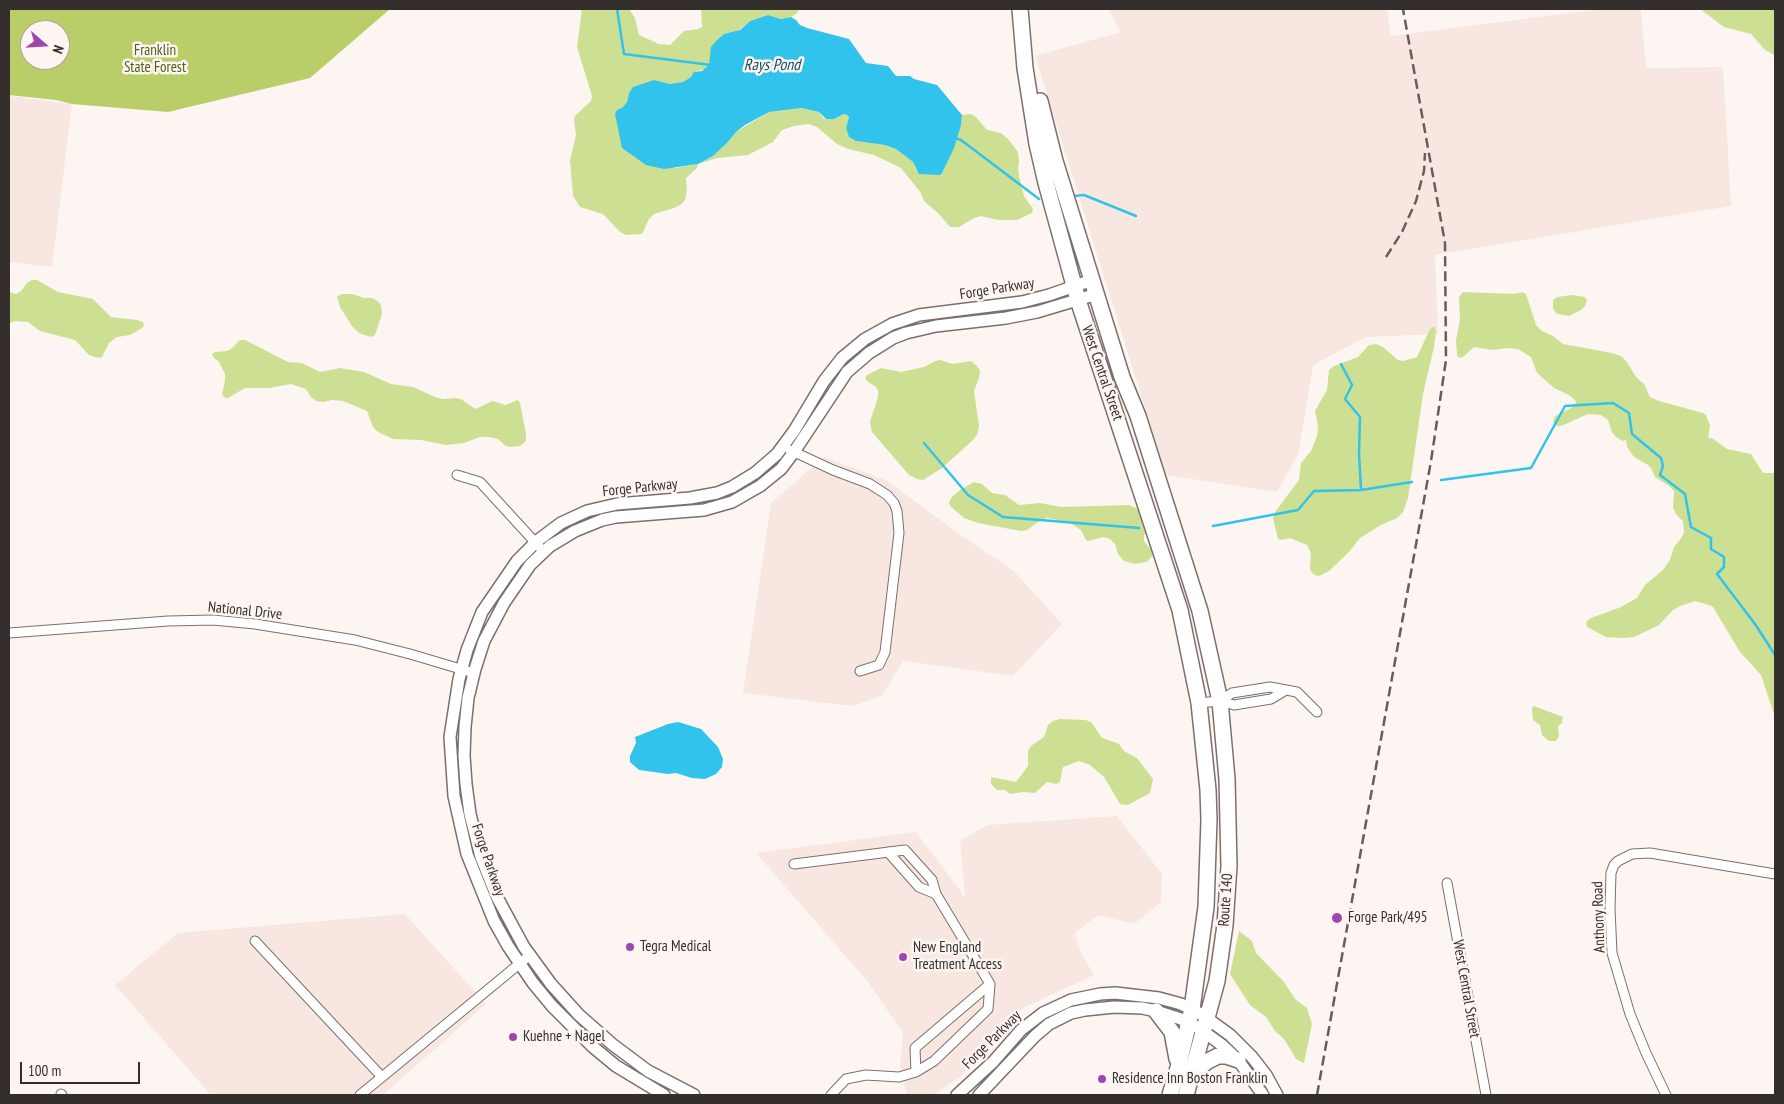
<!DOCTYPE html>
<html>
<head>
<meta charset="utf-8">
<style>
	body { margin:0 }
	#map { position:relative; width:1784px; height:1104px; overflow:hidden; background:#fdf5f2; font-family:"PT Sans Narrow",sans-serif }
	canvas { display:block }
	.frame { position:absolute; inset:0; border:10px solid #342f2d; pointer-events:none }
	.north { position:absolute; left:20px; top:20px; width:50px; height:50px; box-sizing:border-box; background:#fdf5f2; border:1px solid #ada6a3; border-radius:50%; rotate:109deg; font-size:14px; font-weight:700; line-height:20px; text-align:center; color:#342f2d }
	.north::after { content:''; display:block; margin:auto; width:18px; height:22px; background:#9f45b0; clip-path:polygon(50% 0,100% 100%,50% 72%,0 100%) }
	.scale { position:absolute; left:20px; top:1062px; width:120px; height:22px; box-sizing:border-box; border:2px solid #342f2d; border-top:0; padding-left:6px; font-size:15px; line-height:18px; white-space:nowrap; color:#342f2d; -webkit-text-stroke:4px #fdf5f2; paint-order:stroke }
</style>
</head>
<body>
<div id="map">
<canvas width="1784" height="1104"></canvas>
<div class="frame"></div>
<div class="north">N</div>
<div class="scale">100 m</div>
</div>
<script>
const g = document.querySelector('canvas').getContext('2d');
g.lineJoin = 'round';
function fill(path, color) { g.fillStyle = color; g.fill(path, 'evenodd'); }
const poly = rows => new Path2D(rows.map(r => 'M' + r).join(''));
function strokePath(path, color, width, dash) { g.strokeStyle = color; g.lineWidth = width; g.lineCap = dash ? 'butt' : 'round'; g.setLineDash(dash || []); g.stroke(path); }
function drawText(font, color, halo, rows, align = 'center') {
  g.font = font + ' "PT Sans Narrow",sans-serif'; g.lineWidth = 5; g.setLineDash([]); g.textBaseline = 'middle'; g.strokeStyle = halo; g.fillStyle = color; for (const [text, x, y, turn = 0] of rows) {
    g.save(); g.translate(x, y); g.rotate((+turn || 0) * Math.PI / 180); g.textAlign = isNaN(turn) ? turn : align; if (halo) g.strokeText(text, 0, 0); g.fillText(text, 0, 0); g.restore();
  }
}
fill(poly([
	[1108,9,1387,9,1391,36,1601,9,1641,9,1646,68,1723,67,1731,206,1435,255,1438,334,1366,337,1313,365,1298,454,1277,492,1166,475,1035,56,1121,32],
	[9,96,72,104,52,267,9,262],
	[824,457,886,480,955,531,1014,571,1062,624,1013,676,903,661,882,696,852,706,743,693,771,503],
	[1117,816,1162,874,1161,902,1134,924,1098,915,1075,933,1081,953,1094,975,1023,1008,960,1077,934,1095,907,1095,900,1066,903,1033,868,982,756,853,916,832,965,897,960,841,987,825],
	[405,914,486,1004,383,1095,211,1095,115,985,178,933]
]), '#f8e7e0');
fill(poly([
	[582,9,629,9,635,18,639,35,659,44,670,45,684,31,698,29,702,27,701,9,799,9,797,13,791,17,781,19,768,15,750,21,735,33,724,34,717,40,709,65,706,69,697,71,691,77,683,82,670,84,654,80,629,93,627,102,623,107,617,110,675,168,698,164,713,156,727,143,736,132,769,112,800,108,819,112,824,119,834,119,844,114,847,115,849,117,846,128,849,137,856,141,885,145,896,149,913,162,917,171,961,125,962,115,971,114,976,117,987,130,1001,133,1008,139,1018,152,1019,162,1018,168,1019,176,1024,196,1033,209,1032,213,1017,220,998,220,981,216,974,218,959,227,950,227,939,214,924,201,921,193,901,168,874,155,848,149,837,144,817,127,809,124,794,126,782,130,773,142,748,155,717,158,698,164,697,168,686,178,687,190,685,200,682,204,674,208,654,214,649,219,642,234,626,235,620,232,603,214,580,207,573,196,570,160,576,135,574,120,575,116,591,101,592,96,577,47],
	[1700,9,1775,9,1775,55,1765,50,1751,34,1724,27],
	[32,280,37,280,58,292,93,299,111,317,137,320,143,322,144,326,142,328,130,335,117,337,109,343,102,357,99,358,89,355,75,340,40,331,28,322,16,321,9,323,9,292,16,294,21,291,27,283],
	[1463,292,1514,294,1522,292,1526,294,1536,325,1542,331,1553,336,1563,344,1612,353,1621,356,1627,362,1636,377,1644,384,1650,397,1659,401,1703,413,1706,415,1710,426,1708,438,1712,438,1727,449,1751,454,1761,470,1764,473,1775,473,1775,717,1761,675,1740,652,1713,607,1709,605,1695,601,1680,606,1673,610,1659,625,1634,637,1622,638,1606,637,1587,627,1586,622,1591,618,1621,607,1637,598,1645,585,1663,570,1670,560,1674,547,1682,537,1684,532,1683,521,1676,514,1673,508,1674,491,1669,486,1655,477,1651,468,1648,465,1634,457,1627,447,1626,440,1623,441,1616,437,1612,432,1608,420,1601,415,1588,414,1561,426,1557,426,1553,423,1555,416,1575,406,1576,401,1569,395,1554,388,1537,373,1531,357,1518,349,1509,348,1492,350,1474,347,1463,357,1459,358,1457,355,1456,340,1460,320,1459,297],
	[341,294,352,294,364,298,372,298,379,302,381,306,382,314,375,335,371,337,359,333,352,326,340,307,337,297],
	[1572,295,1585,297,1587,300,1585,306,1581,310,1569,316,1557,314,1553,309,1553,300,1557,297],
	[1434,326,1436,331,1434,347,1423,394,1408,498,1403,512,1397,518,1381,525,1360,538,1349,552,1329,571,1319,576,1315,575,1312,573,1310,569,1311,553,1307,545,1290,538,1281,540,1278,539,1273,518,1275,512,1299,480,1301,463,1311,451,1317,436,1318,426,1315,411,1327,390,1329,370,1334,366,1358,357,1369,345,1376,344,1383,347,1398,360,1403,361,1417,357,1430,329],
	[240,340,245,340,288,362,302,363,320,372,340,368,364,372,391,384,413,387,435,397,443,399,455,398,461,399,475,409,493,401,505,405,518,400,520,403,526,434,526,440,524,443,520,446,510,447,506,446,498,439,490,437,480,437,464,443,446,445,421,440,393,439,378,432,373,427,367,411,343,401,332,400,323,402,316,401,311,397,306,389,291,384,269,388,245,388,228,398,225,398,222,394,225,381,225,374,219,362,213,357,212,354,215,352,227,351,231,349],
	[940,360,953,364,971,361,977,366,980,371,979,378,974,391,979,426,977,435,973,440,942,468,923,480,917,479,909,475,872,432,870,422,878,397,878,391,876,387,867,381,865,378,867,375,881,368,901,372,924,367,935,361],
	[974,482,982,484,992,493,1005,495,1019,505,1040,503,1061,507,1129,505,1140,510,1147,533,1144,535,1144,541,1152,551,1152,556,1147,562,1135,564,1124,561,1118,554,1115,544,1110,539,1104,537,1088,541,1086,540,1081,530,1068,522,1047,518,1038,522,1027,530,1021,531,978,523,964,518,950,506,949,502,952,497,960,490],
	[1534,706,1563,717,1562,723,1558,726,1559,736,1556,741,1549,741,1542,735,1540,725,1533,720,1532,708],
	[1060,719,1086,720,1092,723,1102,738,1114,742,1119,744,1124,751,1137,758,1153,779,1150,793,1128,805,1120,804,1104,777,1090,765,1079,761,1063,767,1060,782,1056,784,1047,782,1035,793,1023,792,1010,794,1005,790,997,790,991,784,991,777,1016,782,1028,766,1028,751,1031,746,1044,737,1048,725,1053,721],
	[1239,931,1252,941,1256,953,1284,982,1295,999,1307,1008,1312,1024,1304,1063,1296,1059,1284,1039,1275,1031,1266,1017,1250,1005,1230,974]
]), '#cddf92');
fill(poly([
	[9,9,390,9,310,78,168,112,72,104,56,100,9,95],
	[30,30,60,30,60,60,30,60]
]), '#b9ce69');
fill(poly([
	[768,15,781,19,791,17,796,20,800,25,807,28,849,39,866,63,888,66,896,76,910,76,914,79,937,85,962,115,961,125,954,148,942,173,940,175,919,174,913,162,896,149,885,145,856,141,849,137,846,128,849,117,847,115,844,114,834,119,826,119,819,112,801,108,769,112,745,125,736,132,727,143,713,156,698,164,664,169,646,165,622,148,615,114,617,110,623,107,627,102,629,93,633,87,654,80,670,84,683,82,691,77,694,72,702,71,709,65,711,47,717,40,724,34,740,30,750,21],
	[678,722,701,729,718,747,723,759,722,767,716,774,705,779,692,778,676,773,668,774,639,770,630,762,630,756,636,743,635,737,668,724]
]), '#31c3eb');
strokePath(poly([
	[617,9,624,54,711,65],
	[955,138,961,140,1039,199],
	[1074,196,1084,195,1136,216],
	[1341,364,1352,385,1345,399,1360,417,1359,453,1361,489],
	[924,443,968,495,1003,517,1139,528],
	[1441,480,1531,468,1565,406,1613,403,1629,413,1632,434,1661,458,1663,466,1660,475,1685,494,1691,527,1711,538,1711,549,1724,557,1724,567,1717,574,1755,624,1775,655],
	[1213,526,1298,510,1314,491,1361,490,1412,482]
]), '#31c3eb', 2.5);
const minor = poly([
	[790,450,833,470,870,484,887,495,894,503,897,511,899,533,885,652,879,665,860,671],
	[457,475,480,482,544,552],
	[9,633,168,621,213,620,255,624,355,640,410,654,474,673],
	[1220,701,1232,693,1270,687,1297,692,1317,712],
	[1199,703,1220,701,1234,705,1271,699,1286,690],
	[888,852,919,887,936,894],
	[794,864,905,850,932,880,936,894,990,984,988,1009,934,1061,916,1072,899,1077,866,1075,846,1079,831,1095],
	[1447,883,1486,1095],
	[255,941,382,1077,360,1095],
	[916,1072,915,1048,990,984],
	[382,1077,530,955],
	[61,1094,62,1095],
	[1666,1095,1646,1053,1630,1014,1612,953,1610,909,1611,873,1614,865,1618,861,1632,854,1650,853,1775,874]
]);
const tertiary = poly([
	[664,1095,616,1066,593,1047,552,1006,533,983,508,946,494,921,467,854,454,796,450,737,459,679,467,650,482,612,517,561,537,541,561,523,587,511,617,504,690,498,717,493,732,487,755,473,777,454,794,431,824,381,842,358,865,339,892,324,919,315,1022,302,1049,295,1092,280],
	[694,1095,648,1071,612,1044,579,1015,551,984,524,947,497,897,481,857,470,814,466,784,464,756,465,727,468,698,475,669,484,641,504,603,530,565,550,546,575,531,602,520,616,517,704,510,732,502,760,486,781,469,794,452,847,372,869,353,893,338,906,333,936,326,1006,318,1037,312,1097,294],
	[957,1095,993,1062,1021,1030,1043,1013,1071,1000,1100,994,1115,993,1159,998,1181,1004,1201,1014,1230,1035,1252,1057,1266,1075,1277,1095],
	[979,1095,1035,1036,1049,1024,1071,1013,1085,1010,1114,1007,1142,1008,1156,1011,1181,1019,1197,1027,1222,1045,1238,1060,1263,1095]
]);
const primary = poly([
	[1020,9,1025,68,1037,144,1046,183,1078,300,1180,610,1199,703,1208,790,1209,820,1206,907,1192,1009,1178,1068,1170,1095],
	[1040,101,1055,161,1122,377,1138,416,1200,611,1220,701,1227,779,1229,866,1225,925,1217,981,1186,1095],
	[1156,1011,1172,1032,1177,1059],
	[1193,1072,1208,1061,1218,1056,1226,1056,1238,1060]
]);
strokePath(minor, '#7c706c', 11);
strokePath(tertiary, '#7c706c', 14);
strokePath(primary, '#7c706c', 18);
strokePath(minor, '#fff', 9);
strokePath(tertiary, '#fff', 11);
strokePath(primary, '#fff', 15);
strokePath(poly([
	[1386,257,1402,232,1416,201,1424,171,1425,153],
	[1317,1095,1431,461,1446,360,1445,243,1403,9]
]), '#645e5c', 2.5, [10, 5]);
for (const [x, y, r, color] of [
	[1337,918,6,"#9f45b0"],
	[630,947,5,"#9f45b0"],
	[903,957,5,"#9f45b0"],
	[513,1037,5,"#9f45b0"],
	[1102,1079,5,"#9f45b0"]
]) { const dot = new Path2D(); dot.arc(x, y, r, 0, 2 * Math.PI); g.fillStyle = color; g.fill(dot); strokePath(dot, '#fdf5f2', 2); }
drawText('15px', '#525e16', '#fdf5f2', [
	["Franklin",155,51],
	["State Forest",155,68]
]);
drawText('15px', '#342f2d', '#fdf5f2', [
	["Forge Parkway",997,289,-9],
	["West Central Street",1102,373,71],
	["Forge Parkway",640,488,-6],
	["National Drive",245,611,6],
	["Forge Parkway",488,860,71],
	["Route 140",1226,900,-86],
	["Anthony Road",1599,917,-92],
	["West Central Street",1466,989,80],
	["Forge Parkway",992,1040,-45]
]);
drawText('15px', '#342f2d', '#fdf5f2', [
	["Forge Park/495",1348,918],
	["Tegra Medical",640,947],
	["New England",913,948],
	["Treatment Access",913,965],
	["Kuehne + Nagel",523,1037],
	["Residence Inn Boston Franklin",1112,1079]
], 'left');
drawText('italic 16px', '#175161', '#fdf5f2', [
	["Rays Pond",772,65]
]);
</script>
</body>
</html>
